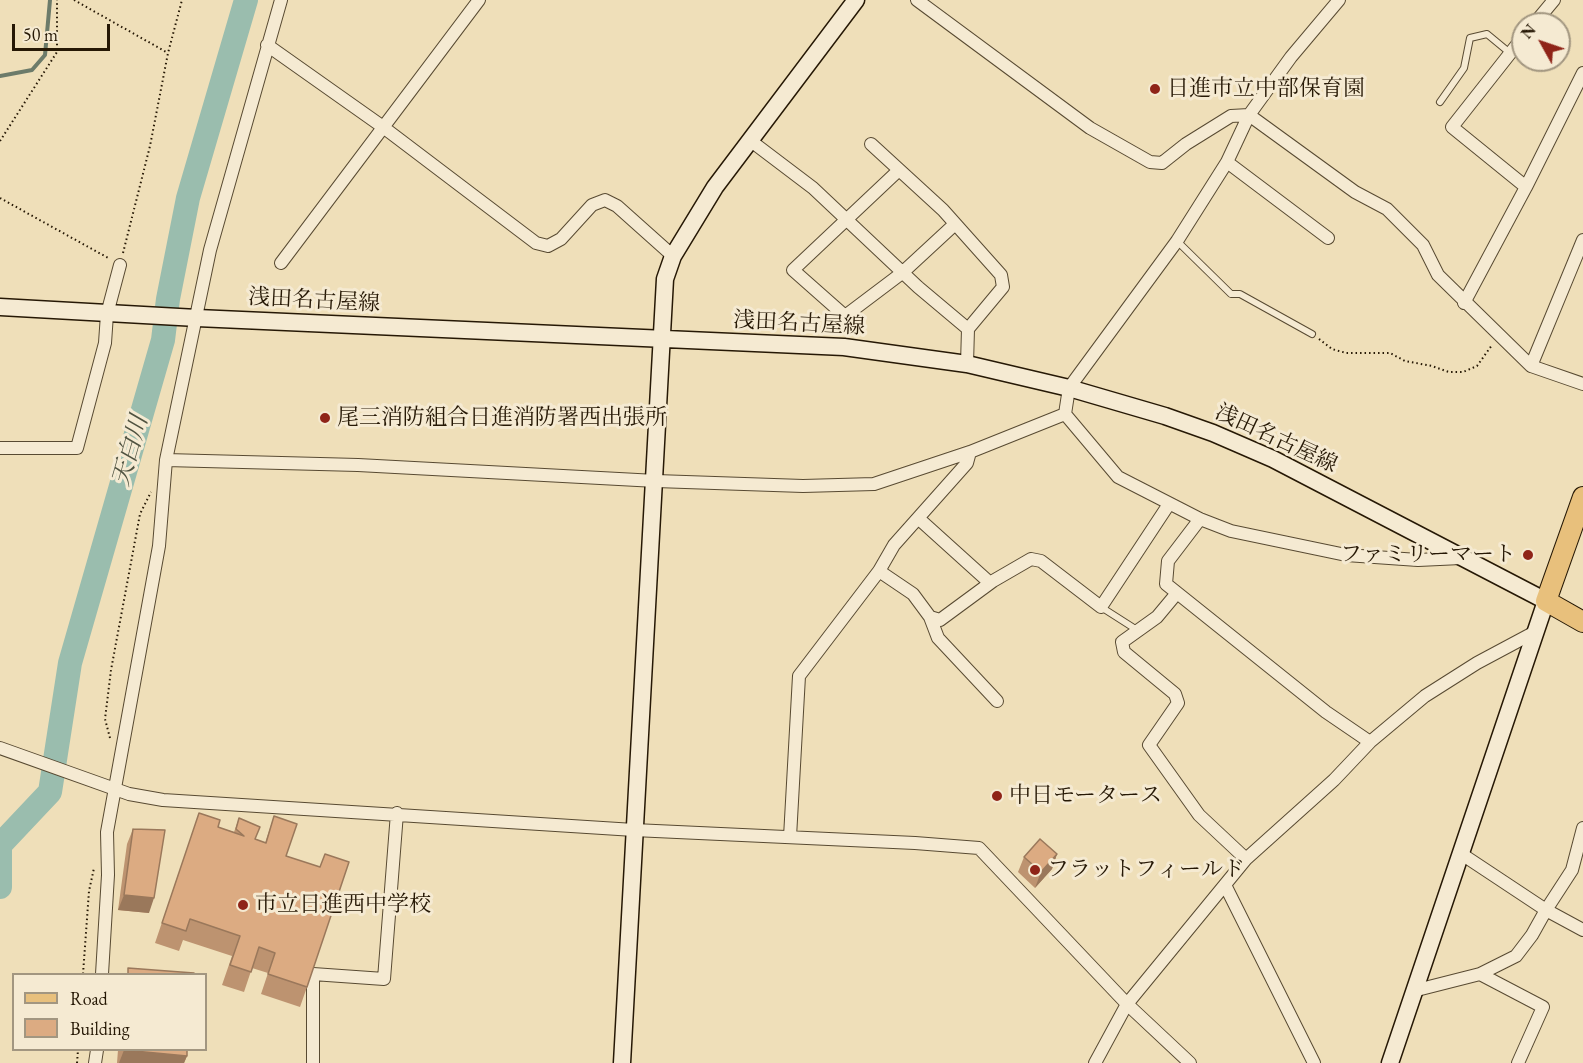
<!DOCTYPE html>
<html>
<head>
<meta charset="utf-8">
<style>
	body { margin:0 }
	#map { position:relative; width:1583px; height:1063px; overflow:hidden; background:#efdfb9; font-family:"EB Garamond",serif }
	canvas { display:block }
	.legend { position:absolute; left:12px; top:973px; width:195px; height:78px; box-sizing:border-box; background:#f5ead2; border:2px solid #a29680; margin:0; padding:8px 10px; list-style:none; font-size:18px; color:#261805 }
	.legend li { display:flex; align-items:center; gap:12px; height:30px }
	.legend b { width:30px; border:2px solid #a29680 }
	.north { position:absolute; left:1511px; top:12px; width:60px; height:60px; box-sizing:border-box; background:#f5ead2; border:2px solid #a29680; border-radius:50%; rotate:310deg; font-size:16px; font-weight:700; line-height:24px; text-align:center; color:#261805 }
	.north::after { content:''; display:block; margin:auto; width:21px; height:27px; background:#8f2418; clip-path:polygon(50% 0,100% 100%,50% 72%,0 100%) }
	.scale { position:absolute; left:12px; top:24px; width:98px; height:27px; box-sizing:border-box; border:3px solid #261805; border-top:0; padding-left:8px; font-size:18px; line-height:21px; white-space:nowrap; color:#261805; -webkit-text-stroke:4px #f5ead2; paint-order:stroke }
</style>
</head>
<body>
<div id="map">
<canvas width="1583" height="1063"></canvas>
<ul class="legend">
<li><b style="height:8px;background:#e8c07c"></b>Road</li>
<li><b style="height:16px;background:#dcab82"></b>Building</li>
</ul>
<div class="north">N</div>
<div class="scale">50 m</div>
</div>
<script>
const g = document.querySelector('canvas').getContext('2d');
g.lineJoin = 'round';
const poly = rows => new Path2D(rows.map(r => 'M' + r).join(''));
function strokePath(path, color, width, dash) { g.strokeStyle = color; g.lineWidth = width; g.lineCap = dash ? 'butt' : 'round'; g.setLineDash(dash || []); g.stroke(path); }
function fill(path, color) { g.fillStyle = color; g.fill(path, 'evenodd'); }
function drawText(font, color, halo, rows, align = 'center') {
  g.font = font + ' "EB Garamond","Noto Serif JP",serif'; g.lineWidth = 6; g.setLineDash([]); g.textBaseline = 'middle'; g.strokeStyle = halo; g.fillStyle = color; for (const [text, x, y, turn = 0] of rows) {
    g.save(); g.translate(x, y); g.rotate((+turn || 0) * Math.PI / 180); g.textAlign = isNaN(turn) ? turn : align; if (halo) g.strokeText(text, 0, 0); g.fillText(text, 0, 0); g.restore();
  }
}
strokePath(poly([
	[0,76,32,70,45,55,50,0]
]), '#6c7b6a', 4);
strokePath(poly([
	[0,842,0,887],
	[1,844,50,792,70,663,163,340,168,299,188,198,246,0]
]), '#9abdae', 24);
const lane = poly([
	[1440,102,1464,68,1470,38,1487,34,1510,53],
	[1177,241,1231,294,1240,294,1312,334],
	[1101,607,1137,630]
]);
const street = poly([
	[917,0,1090,128,1150,162,1162,163,1186,144,1231,116,1249,115,1355,192,1387,209,1423,245,1438,275,1531,366,1583,384],
	[1534,24,1554,0],
	[267,45,383,127,536,243,548,246,561,239,592,205,605,200,617,206,673,256],
	[751,141,813,188,918,287,968,329],
	[871,144,943,210,1001,275,1003,287,968,329,967,364],
	[1227,162,1328,238],
	[899,170,793,270,845,316,902,273,955,224],
	[1526,187,1583,73],
	[281,263,479,0],
	[1464,303,1526,187,1452,127,1523,37],
	[1531,366,1583,240],
	[1065,414,1069,388,1177,241,1227,162,1249,115,1291,57,1339,0],
	[0,448,77,448,105,343,107,314,120,265],
	[166,460,358,465,656,481,803,486,874,484,970,452,1065,414,1118,477,1200,519,1231,531,1346,555,1418,560,1461,558],
	[918,518,990,583],
	[1200,519,1168,561,1166,584,1326,712,1370,742],
	[879,571,913,594,930,617,940,620,993,581,1031,559,1041,561,1101,607,1169,504],
	[1177,593,1157,617,1122,642,1124,652,1175,694,1178,703,1149,745,1199,815,1246,859],
	[930,617,938,638,997,701],
	[0,748,129,794,163,800,634,830,915,843,979,848,1127,1004,1190,1063],
	[790,837,799,676,879,571,894,545,967,463,970,452],
	[1460,853,1546,910,1572,870,1583,828],
	[1225,885,1314,1063],
	[102,974,108,875,107,832,159,546,166,460,210,250,281,0],
	[1480,974,1543,1007,1518,1063],
	[1413,991,1480,974,1516,956,1532,935,1546,910,1583,930],
	[95,1063,97,1050],
	[313,1063,313,974,384,979,397,813],
	[1095,1063,1127,1004,1246,859,1334,780,1370,742,1425,696,1477,663,1535,632]
]);
const secondary = poly([
	[0,307,197,318,844,347,967,364,1069,388,1165,416,1213,433,1273,459,1546,601,1390,1063],
	[622,1063,665,279,673,256,715,187,856,0]
]);
const primary = poly([
	[1583,497,1546,601,1583,622]
]);
strokePath(lane, '#584a32', 8);
strokePath(street, '#584a32', 14);
strokePath(secondary, '#261805', 19);
strokePath(primary, '#261805', 22);
strokePath(poly([
	[74,0,168,53],
	[0,141,57,52,57,0],
	[0,198,110,259],
	[123,253,150,146,168,53,182,0],
	[1319,339,1332,349,1346,353,1390,353,1405,361,1432,366,1449,372,1463,372,1477,366,1492,345],
	[110,738,105,719,111,670,140,514,151,492],
	[83,974,89,891,94,868],
	[77,1063,78,1050]
]), '#261805', 2, [1.5, 3]);
strokePath(lane, '#f5ead2', 6);
strokePath(street, '#f5ead2', 12);
strokePath(secondary, '#f5ead2', 16);
strokePath(primary, '#e8c07c', 20);
fill(poly([
	[199,813,218,827,234,832,239,818,255,839,265,843,274,816,286,856,307,987,300,1007,261,994,268,973,252,968,244,992,222,985,232,956,183,940,179,951,155,943],
	[133,829,149,913,118,910,127,844],
	[1057,854,1052,869,1035,888,1018,872,1024,857],
	[118,1050,187,1050,187,1056,184,1063,117,1063]
]), '#bd9370');
fill(poly([
	[1057,854,1052,869,1035,888,1041,872],
	[124,895,154,898,149,913,118,910],
	[124,1050,187,1056,184,1063,119,1063]
]), '#9a785b');
const building = poly([
	[199,813,220,820,218,827,244,836,236,829,239,818,260,827,255,839,266,843,274,816,297,824,286,856,320,867,325,854,349,862,307,987,268,974,275,953,259,947,251,972,230,965,240,936,190,919,186,931,162,923,199,813],
	[133,829,165,830,154,898,124,895,133,829],
	[1040,839,1057,854,1041,872,1024,857,1040,839],
	[128,968,194,973,194,975,128,975,128,968],
	[124,1050,187,1050,187,1056,124,1050]
]);
fill(building, '#dcab82');
strokePath(building, '#9a785b', 1.5);
for (const [x, y, r, color] of [
	[1155,89,6,"#8f2418"],
	[325,418,6,"#8f2418"],
	[1528,555,6,"#8f2418"],
	[997,796,6,"#8f2418"],
	[1035,870,6,"#8f2418"],
	[243,905,6,"#8f2418"]
]) { const dot = new Path2D(); dot.arc(x, y, r, 0, 2 * Math.PI); g.fillStyle = color; g.fill(dot); strokePath(dot, '#f5ead2', 2); }
drawText('22px', '#261805', '#f5ead2', [
	["日進市立中部保育園",1167,89],
	["尾三消防組合日進消防署西出張所",337,418],
	["ファミリーマート",1516,555,"right"],
	["中日モータース",1009,796],
	["フラットフィールド",1047,870],
	["市立日進西中学校",255,905]
], 'left');
drawText('22px', '#261805', '#f5ead2', [
	["浅田名古屋線",314,301,3],
	["浅田名古屋線",799,324,3],
	["浅田名古屋線",1276,439,25]
]);
drawText('italic 24px', '#4f5240', '#f5ead2', [
	["天白川",131,451,-74]
]);
</script>
</body>
</html>
